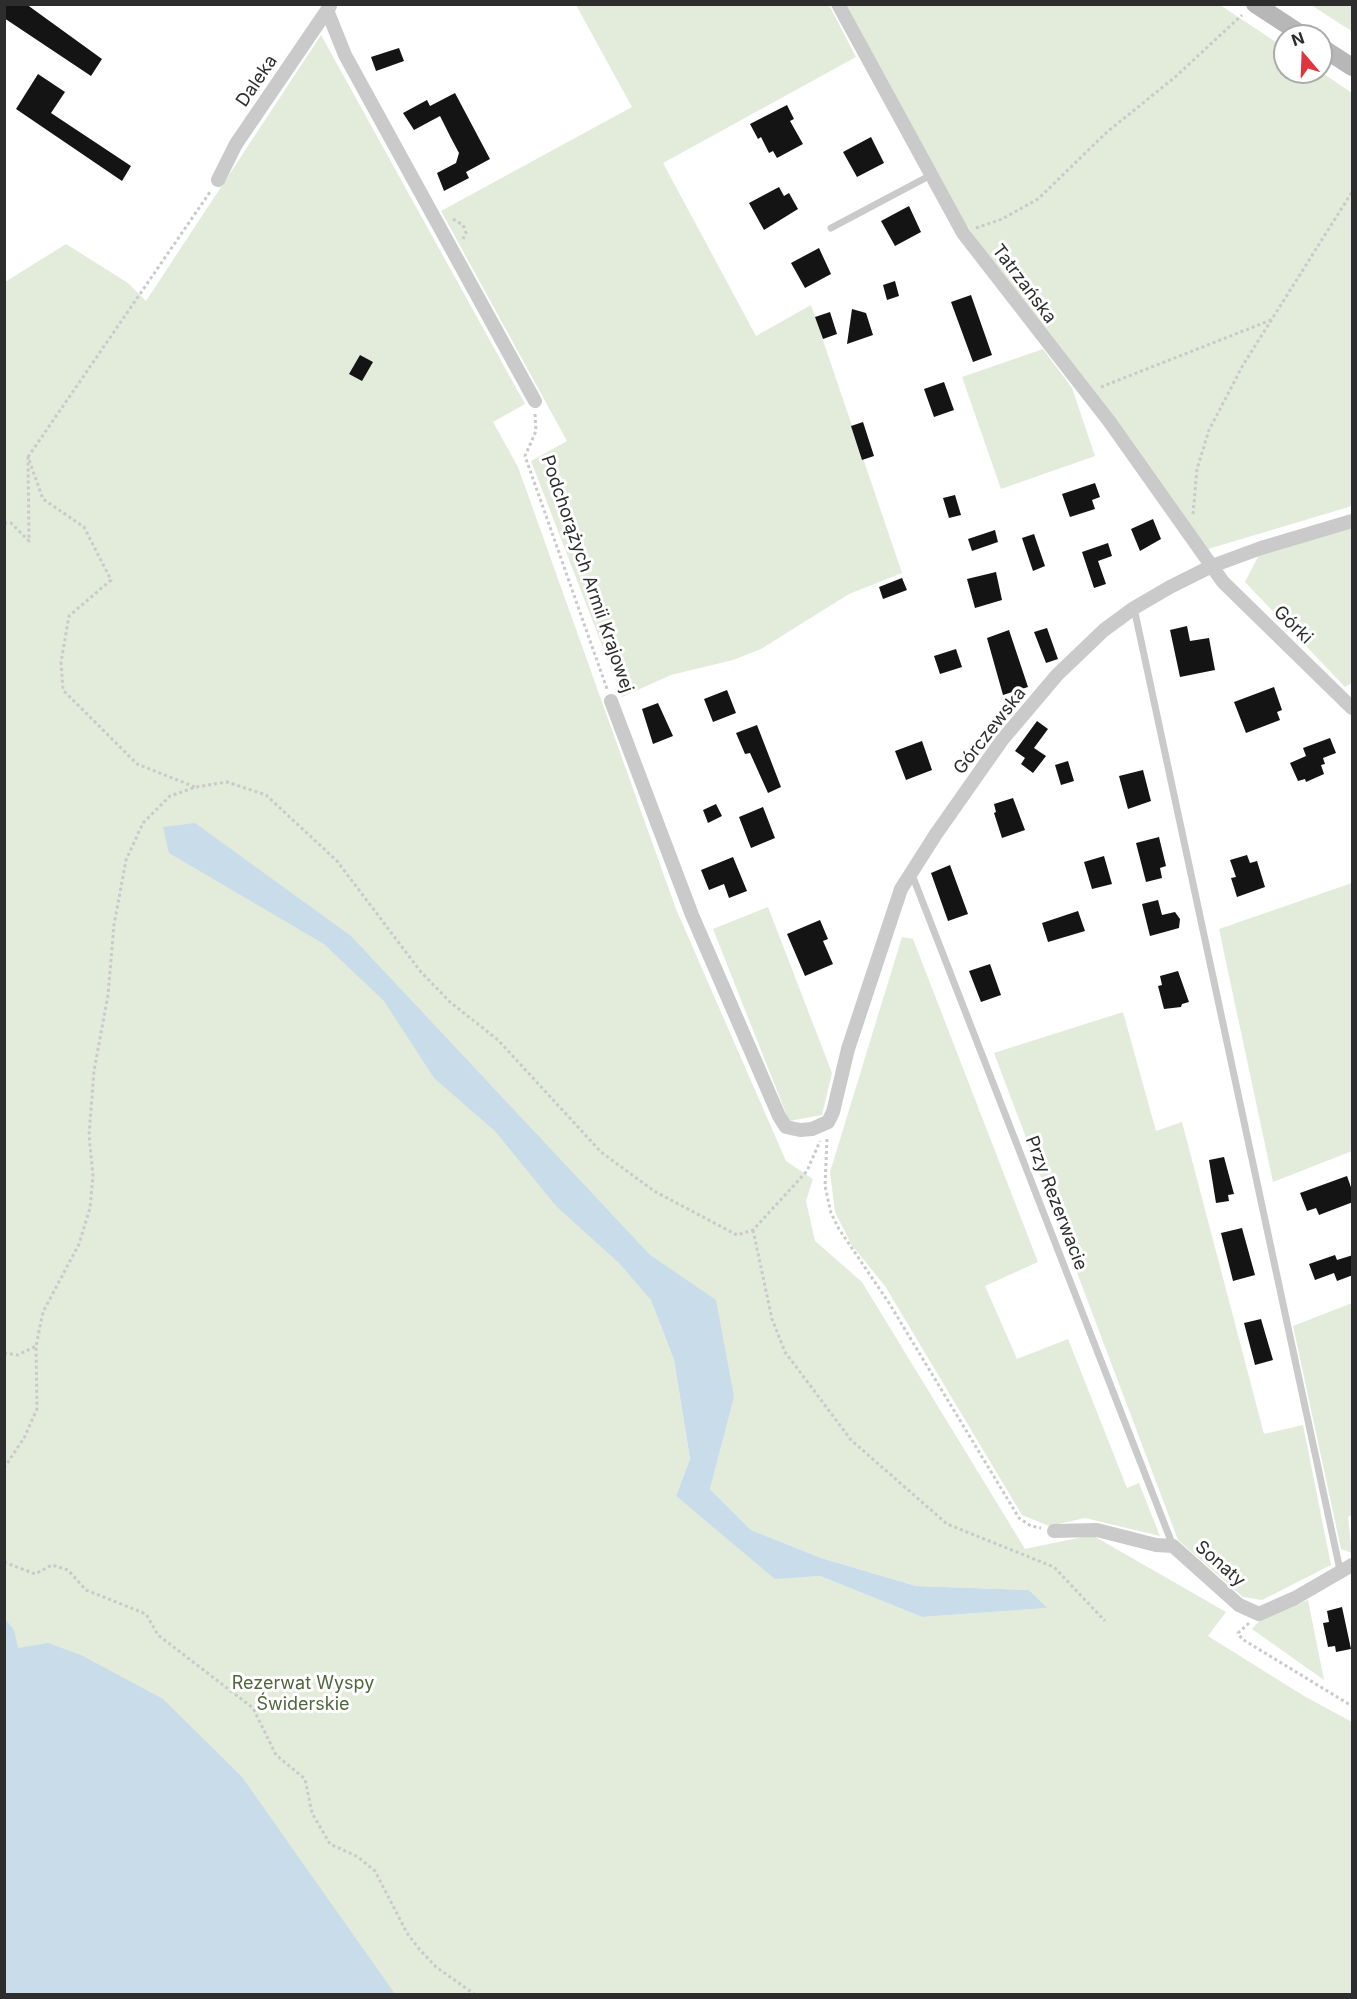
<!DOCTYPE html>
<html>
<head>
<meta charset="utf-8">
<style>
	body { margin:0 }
	#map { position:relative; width:1357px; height:1999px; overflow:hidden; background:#fff; font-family:Inter,sans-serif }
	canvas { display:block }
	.frame { position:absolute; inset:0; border:6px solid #2d2d2d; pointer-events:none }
	.north { position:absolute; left:1273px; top:24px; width:60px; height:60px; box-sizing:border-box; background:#fff; border:2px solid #ababab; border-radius:50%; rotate:341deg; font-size:16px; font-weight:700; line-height:24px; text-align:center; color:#2d2d2d }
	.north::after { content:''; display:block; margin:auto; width:21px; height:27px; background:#df353d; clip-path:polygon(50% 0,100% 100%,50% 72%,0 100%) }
</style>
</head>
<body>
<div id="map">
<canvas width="1357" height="1999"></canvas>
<div class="frame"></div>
<div class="north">N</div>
</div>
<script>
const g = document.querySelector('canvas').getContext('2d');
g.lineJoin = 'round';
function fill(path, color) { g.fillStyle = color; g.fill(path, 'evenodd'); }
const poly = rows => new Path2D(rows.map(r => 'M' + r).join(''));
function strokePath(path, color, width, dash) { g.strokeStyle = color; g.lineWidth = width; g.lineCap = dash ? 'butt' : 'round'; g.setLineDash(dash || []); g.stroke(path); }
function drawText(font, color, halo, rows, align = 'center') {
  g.font = font + ' Inter,sans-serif'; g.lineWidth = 6; g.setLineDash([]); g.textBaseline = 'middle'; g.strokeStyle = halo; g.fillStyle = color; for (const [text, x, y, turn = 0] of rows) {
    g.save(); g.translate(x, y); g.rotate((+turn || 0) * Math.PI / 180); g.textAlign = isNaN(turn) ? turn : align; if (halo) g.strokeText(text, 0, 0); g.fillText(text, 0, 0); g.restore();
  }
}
fill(poly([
	[576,5,829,5,856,57,663,163,756,336,811,305,902,573,849,594,761,649,733,660,671,675,622,697,531,461,567,441,441,211,632,107],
	[845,5,1220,5,1285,48,1285,72,1321,72,1352,93,1352,506,1208,549,1011,289,966,224],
	[1311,5,1352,5,1352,31,1345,27],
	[321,35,525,404,493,422,518,467,676,909,786,1161,813,1179,806,1201,815,1241,862,1282,1025,1549,1092,1535,1226,1612,1208,1636,1304,1696,1352,1722,1352,1994,5,1994,5,282,66,244,128,283,146,301],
	[653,1305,734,1396,710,1489,751,1530,821,1558,916,1586,1029,1590,1046,1608,922,1617,820,1576,775,1578,676,1496,690,1459,674,1360],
	[1043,349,1072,388,1095,456,1001,489,962,377],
	[1352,527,1352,683,1345,687,1245,582,1259,555],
	[1352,883,1352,1151,1273,1182,1219,929],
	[768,907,832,1073,822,1115,789,1121,713,929],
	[902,937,913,939,1038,1262,985,1286,1017,1359,1068,1339,1127,1488,1139,1483,1160,1536,1085,1518,1049,1526,1022,1515,885,1286,851,1244,835,1212,830,1172],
	[1123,1012,1156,1131,1182,1122,1264,1434,1303,1425,1331,1565,1262,1600,1243,1597,1178,1540,994,1053],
	[1352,1303,1352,1515,1348,1517,1352,1553,1341,1549,1293,1326],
	[1308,1600,1324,1680,1252,1629,1261,1619]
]), '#e3ebdb');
fill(poly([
	[195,823,351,936,650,1255,716,1300,734,1397,710,1489,751,1530,821,1558,916,1586,1029,1590,1047,1608,922,1617,820,1576,775,1579,676,1496,690,1459,674,1360,651,1300,619,1263,556,1206,495,1131,434,1078,384,1001,324,944,169,853,163,827],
	[5,1619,14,1630,18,1648,48,1643,81,1655,163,1699,242,1777,395,1994,5,1994]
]), '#c8dcea');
fill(poly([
	[4,4,26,4,102,59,91,76,4,18],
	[399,48,404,61,376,71,371,57],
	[38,74,65,92,51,113,131,166,122,181,16,109],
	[455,93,490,159,466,172,469,178,444,191,437,173,456,163,459,153,451,138,440,116,414,130,403,113,427,100,430,106],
	[787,105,794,119,790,121,803,144,777,158,773,151,769,153,761,137,758,139,750,124],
	[871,137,884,163,857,177,843,152],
	[779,187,784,196,789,193,798,209,764,230,749,203],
	[909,206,921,232,895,246,881,221],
	[819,248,831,274,805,288,791,263],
	[895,281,899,296,887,300,883,285],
	[971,295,992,355,973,362,951,302],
	[852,309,866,313,873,335,847,344],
	[830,312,837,334,823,339,815,317],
	[360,355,373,362,362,381,349,374],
	[944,382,954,410,934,417,924,389],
	[863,422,874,456,862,460,851,426],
	[1095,483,1100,497,1092,500,1095,509,1070,517,1062,494],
	[955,495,961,515,949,518,943,498],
	[1153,519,1161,539,1140,551,1131,529],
	[995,530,998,542,972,551,968,539],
	[1034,534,1045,566,1033,571,1022,538],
	[1108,543,1112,556,1098,561,1106,584,1094,588,1082,552],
	[996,572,1002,600,975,608,967,579],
	[902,578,907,590,883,599,879,587],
	[1187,626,1190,641,1209,638,1215,670,1180,677,1170,630],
	[1047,628,1058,659,1046,663,1034,632],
	[1009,630,1028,687,1003,695,987,638],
	[956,649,962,667,940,674,934,656],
	[1274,687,1282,710,1277,712,1280,720,1246,733,1234,702],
	[727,690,736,713,713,722,704,699],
	[658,703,673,736,653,744,642,709],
	[1037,721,1048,729,1034,748,1046,756,1033,773,1021,764,1025,758,1015,751],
	[757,725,781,787,768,793,750,753,745,754,736,733],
	[1330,738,1336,753,1323,758,1325,764,1321,765,1324,774,1306,782,1305,779,1298,781,1290,763,1306,756,1303,748],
	[922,741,932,770,906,780,895,751],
	[1068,761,1074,781,1061,785,1055,765],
	[1143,770,1151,801,1128,809,1119,776],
	[1013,798,1025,830,1002,838,994,813,996,812,994,804],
	[716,804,722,816,708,823,703,810],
	[763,807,775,838,751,848,739,817],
	[1159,837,1166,866,1160,868,1162,878,1146,882,1136,843],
	[1247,855,1250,863,1257,861,1265,887,1237,897,1231,878,1236,877,1230,860],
	[1104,856,1112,884,1092,889,1084,862],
	[733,857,747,891,729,898,724,884,709,890,701,870],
	[950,865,968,914,948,921,931,873],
	[1158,900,1162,915,1175,912,1180,919,1179,928,1150,936,1142,904],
	[1078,911,1085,931,1048,942,1042,923],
	[820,920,828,939,823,941,833,964,805,976,787,934],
	[990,964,1001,995,981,1002,969,971],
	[1178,971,1189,1002,1182,1004,1181,1007,1164,1009,1158,986,1162,985,1160,976],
	[1224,1157,1234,1194,1228,1195,1229,1201,1216,1203,1209,1160],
	[1347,1176,1353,1193,1353,1202,1319,1215,1316,1208,1307,1211,1300,1193],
	[1242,1228,1255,1275,1233,1281,1221,1233],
	[1335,1255,1337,1260,1353,1255,1353,1275,1337,1281,1334,1273,1315,1280,1309,1264],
	[1261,1319,1273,1360,1255,1365,1244,1323],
	[1342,1607,1351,1649,1336,1652,1335,1646,1328,1647,1323,1623,1329,1622,1327,1611]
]), '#141414');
strokePath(poly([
	[453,219,463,225,466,233,463,239],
	[976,228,1002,219,1038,199,1107,132,1174,78,1242,15],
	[1101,387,1271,320],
	[535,414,536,431,525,456,607,689],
	[28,457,210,192],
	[1193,514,1197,469,1209,430,1243,365,1352,192],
	[4,523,11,523,29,541,28,457,43,499,84,527,111,580,69,616,61,662,63,690,137,764,195,787],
	[827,1139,825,1186,831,1213,839,1229,889,1303,1019,1518,1031,1526,1041,1528],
	[753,1230,772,1319,785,1352,851,1440,947,1524,1054,1567,1105,1621],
	[4,1353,18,1355,36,1346],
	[4,1468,24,1438,37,1409,36,1346,43,1312,79,1244,90,1208,93,1176,89,1135,94,1071,108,995,114,925,126,860,143,823,170,796,196,787,227,782,266,795,337,861,421,972,450,1002,498,1040,601,1152,654,1191,737,1235,753,1230,807,1171,820,1141],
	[4,1562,35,1574,52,1565,68,1570,86,1590,146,1614,158,1635,253,1708,276,1755,305,1779,312,1813,330,1844,358,1857,375,1871,407,1933,420,1950,436,1967,474,1994],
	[1249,1623,1238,1633,1242,1639,1352,1706]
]), '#cacaca', 3, [3, 3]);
strokePath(poly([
	[831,228,931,175],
	[1134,608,1340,1570],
	[911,872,1173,1546]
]), '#cacaca', 7);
strokePath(poly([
	[838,4,963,233,1109,421,1223,582,1352,708],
	[327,10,345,55,535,401],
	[218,180,236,144,330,6],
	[611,701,692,915,779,1116,786,1127,800,1130,812,1129,828,1122,833,1112,848,1049,901,889,936,834,1002,740,1057,675,1104,630,1134,608,1170,587,1212,566,1261,548,1352,521],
	[1054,1531,1097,1530,1156,1545,1173,1546,1239,1605,1259,1614,1295,1598,1352,1565]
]), '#cacaca', 14);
strokePath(poly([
	[1255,4,1304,36],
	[1321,47,1352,67]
]), '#b7b7b7', 18);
drawText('18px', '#2d2d2d', '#fff', [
	["Daleka",257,81,-56],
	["Tatrzańska",1024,284,53],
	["Podchorążych Armii Krajowej",587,574,71],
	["Górki",1293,625,44],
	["Górczewska",990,731,-52],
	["Przy Rezerwacie",1056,1203,69],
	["Sonaty",1220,1564,41]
]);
drawText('18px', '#4f673d', '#fff', [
	["Rezerwat Wyspy",303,1684],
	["Świderskie",303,1705]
]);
</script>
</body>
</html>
